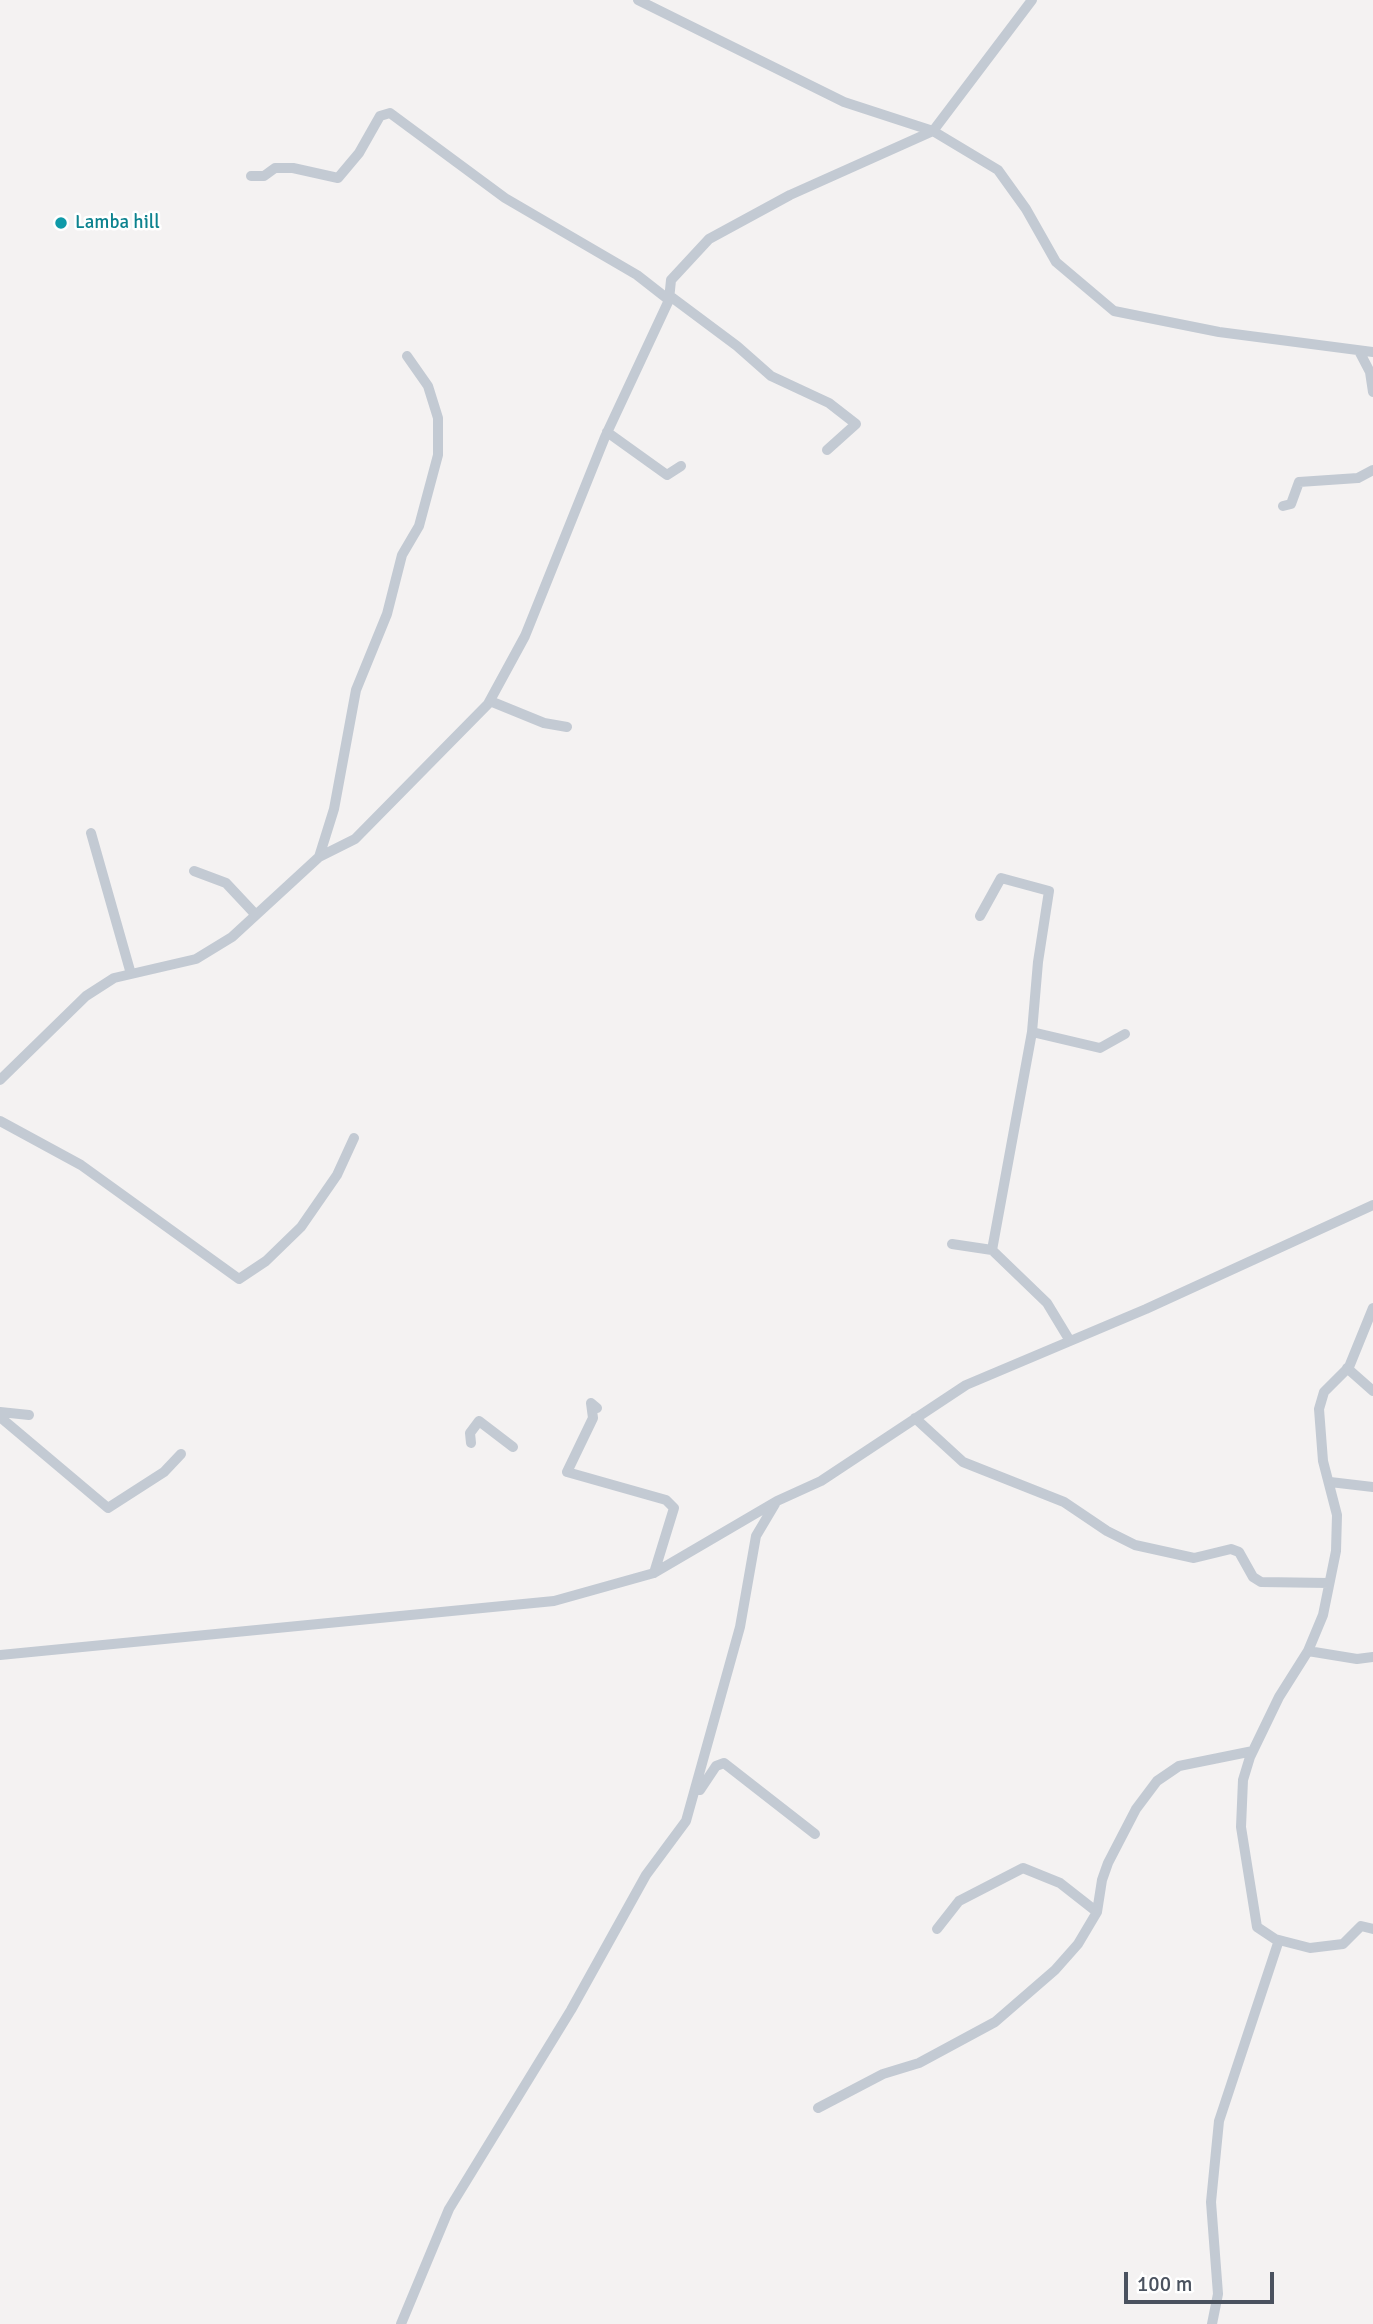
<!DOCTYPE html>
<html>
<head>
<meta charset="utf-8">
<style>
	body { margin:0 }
	#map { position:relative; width:1373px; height:2324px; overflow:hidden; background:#f4f2f2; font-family:Signika,sans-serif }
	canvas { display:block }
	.scale { position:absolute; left:1124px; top:2272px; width:150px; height:32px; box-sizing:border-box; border:4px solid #4a525f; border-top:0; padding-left:9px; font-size:21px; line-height:24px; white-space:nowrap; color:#4a525f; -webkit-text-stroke:5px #fff; paint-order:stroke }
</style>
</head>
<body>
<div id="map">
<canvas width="1373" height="2324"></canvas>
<div class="scale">100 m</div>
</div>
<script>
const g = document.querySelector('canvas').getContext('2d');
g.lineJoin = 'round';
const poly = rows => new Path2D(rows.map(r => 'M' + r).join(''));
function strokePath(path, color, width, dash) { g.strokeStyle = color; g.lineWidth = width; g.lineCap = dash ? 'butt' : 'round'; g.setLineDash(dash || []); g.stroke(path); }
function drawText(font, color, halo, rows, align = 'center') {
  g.font = font + ' Signika,sans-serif'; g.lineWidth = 5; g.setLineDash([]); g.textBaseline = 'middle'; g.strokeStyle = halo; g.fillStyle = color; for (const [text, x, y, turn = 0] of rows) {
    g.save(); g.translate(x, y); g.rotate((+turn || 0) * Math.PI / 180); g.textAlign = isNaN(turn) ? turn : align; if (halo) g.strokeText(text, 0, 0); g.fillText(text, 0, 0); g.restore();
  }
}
strokePath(poly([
	[1032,0,933,131,998,170,1026,209,1056,262,1114,311,1219,332,1373,352],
	[251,176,264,176,275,168,293,168,338,178,359,153,380,116,390,113,505,198,637,275,669,300],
	[670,296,737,346,771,376,829,403,856,424,827,450],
	[1359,351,1370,372,1373,392],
	[607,432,667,475,681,466],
	[1283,506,1291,504,1299,482,1358,478,1373,470],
	[490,701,544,723,567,727],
	[91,833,131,974],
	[319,857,334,809,356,690,387,614,402,555,419,526,438,455,438,418,428,386,407,356],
	[194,871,226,883,256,915],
	[980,916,1001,878,1049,891,1038,962,1032,1032,992,1250],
	[1032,1032,1100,1048,1125,1034],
	[0,1080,86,996,114,978,196,959,232,937,319,857,355,839,488,704,525,636,605,437,669,300,671,280,709,239,790,195,933,131,844,102,638,0],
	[0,1121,81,1165,239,1279,266,1261,301,1227,337,1175,354,1138],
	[952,1244,992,1250,1047,1303,1070,1341],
	[1373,1308,1349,1367,1324,1392,1319,1409,1323,1461,1337,1515,1336,1551,1323,1615,1308,1651,1279,1697,1250,1757,1243,1780,1241,1827,1257,1927,1275,1939,1310,1948,1343,1944,1361,1926,1373,1929],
	[1347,1368,1373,1391],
	[597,1408,591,1403,593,1418,567,1472,666,1500,674,1508,654,1573],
	[0,1412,29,1415],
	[0,1417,108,1508,164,1472,181,1454],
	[915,1418,963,1462,1064,1502,1107,1531,1135,1545,1194,1558,1231,1549,1239,1552,1253,1577,1261,1582,1329,1583],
	[471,1443,470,1433,479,1421,513,1447],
	[1330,1482,1373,1487],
	[1308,1651,1357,1659,1373,1657],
	[0,1655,554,1601,654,1573,777,1501,821,1481,966,1385,1146,1309,1373,1205],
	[700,1790,716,1766,724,1763,815,1834],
	[937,1929,959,1901,1023,1868,1060,1883,1097,1912],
	[818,2108,883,2074,919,2063,995,2022,1055,1970,1078,1944,1097,1912,1102,1880,1108,1863,1136,1809,1157,1781,1179,1766,1253,1751],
	[401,2324,449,2209,571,2010,646,1875,686,1821,740,1627,756,1536,775,1504],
	[1212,2324,1218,2294,1211,2202,1219,2121,1279,1940]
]), '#c3cad3', 10);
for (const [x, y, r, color] of [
	[61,223,7,"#0f9aa8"]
]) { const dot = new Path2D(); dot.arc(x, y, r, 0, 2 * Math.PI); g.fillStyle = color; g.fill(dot); strokePath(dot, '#fff', 2.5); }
drawText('19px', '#0d838f', '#fff', [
	["Lamba hill",75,223]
], 'left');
</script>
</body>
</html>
